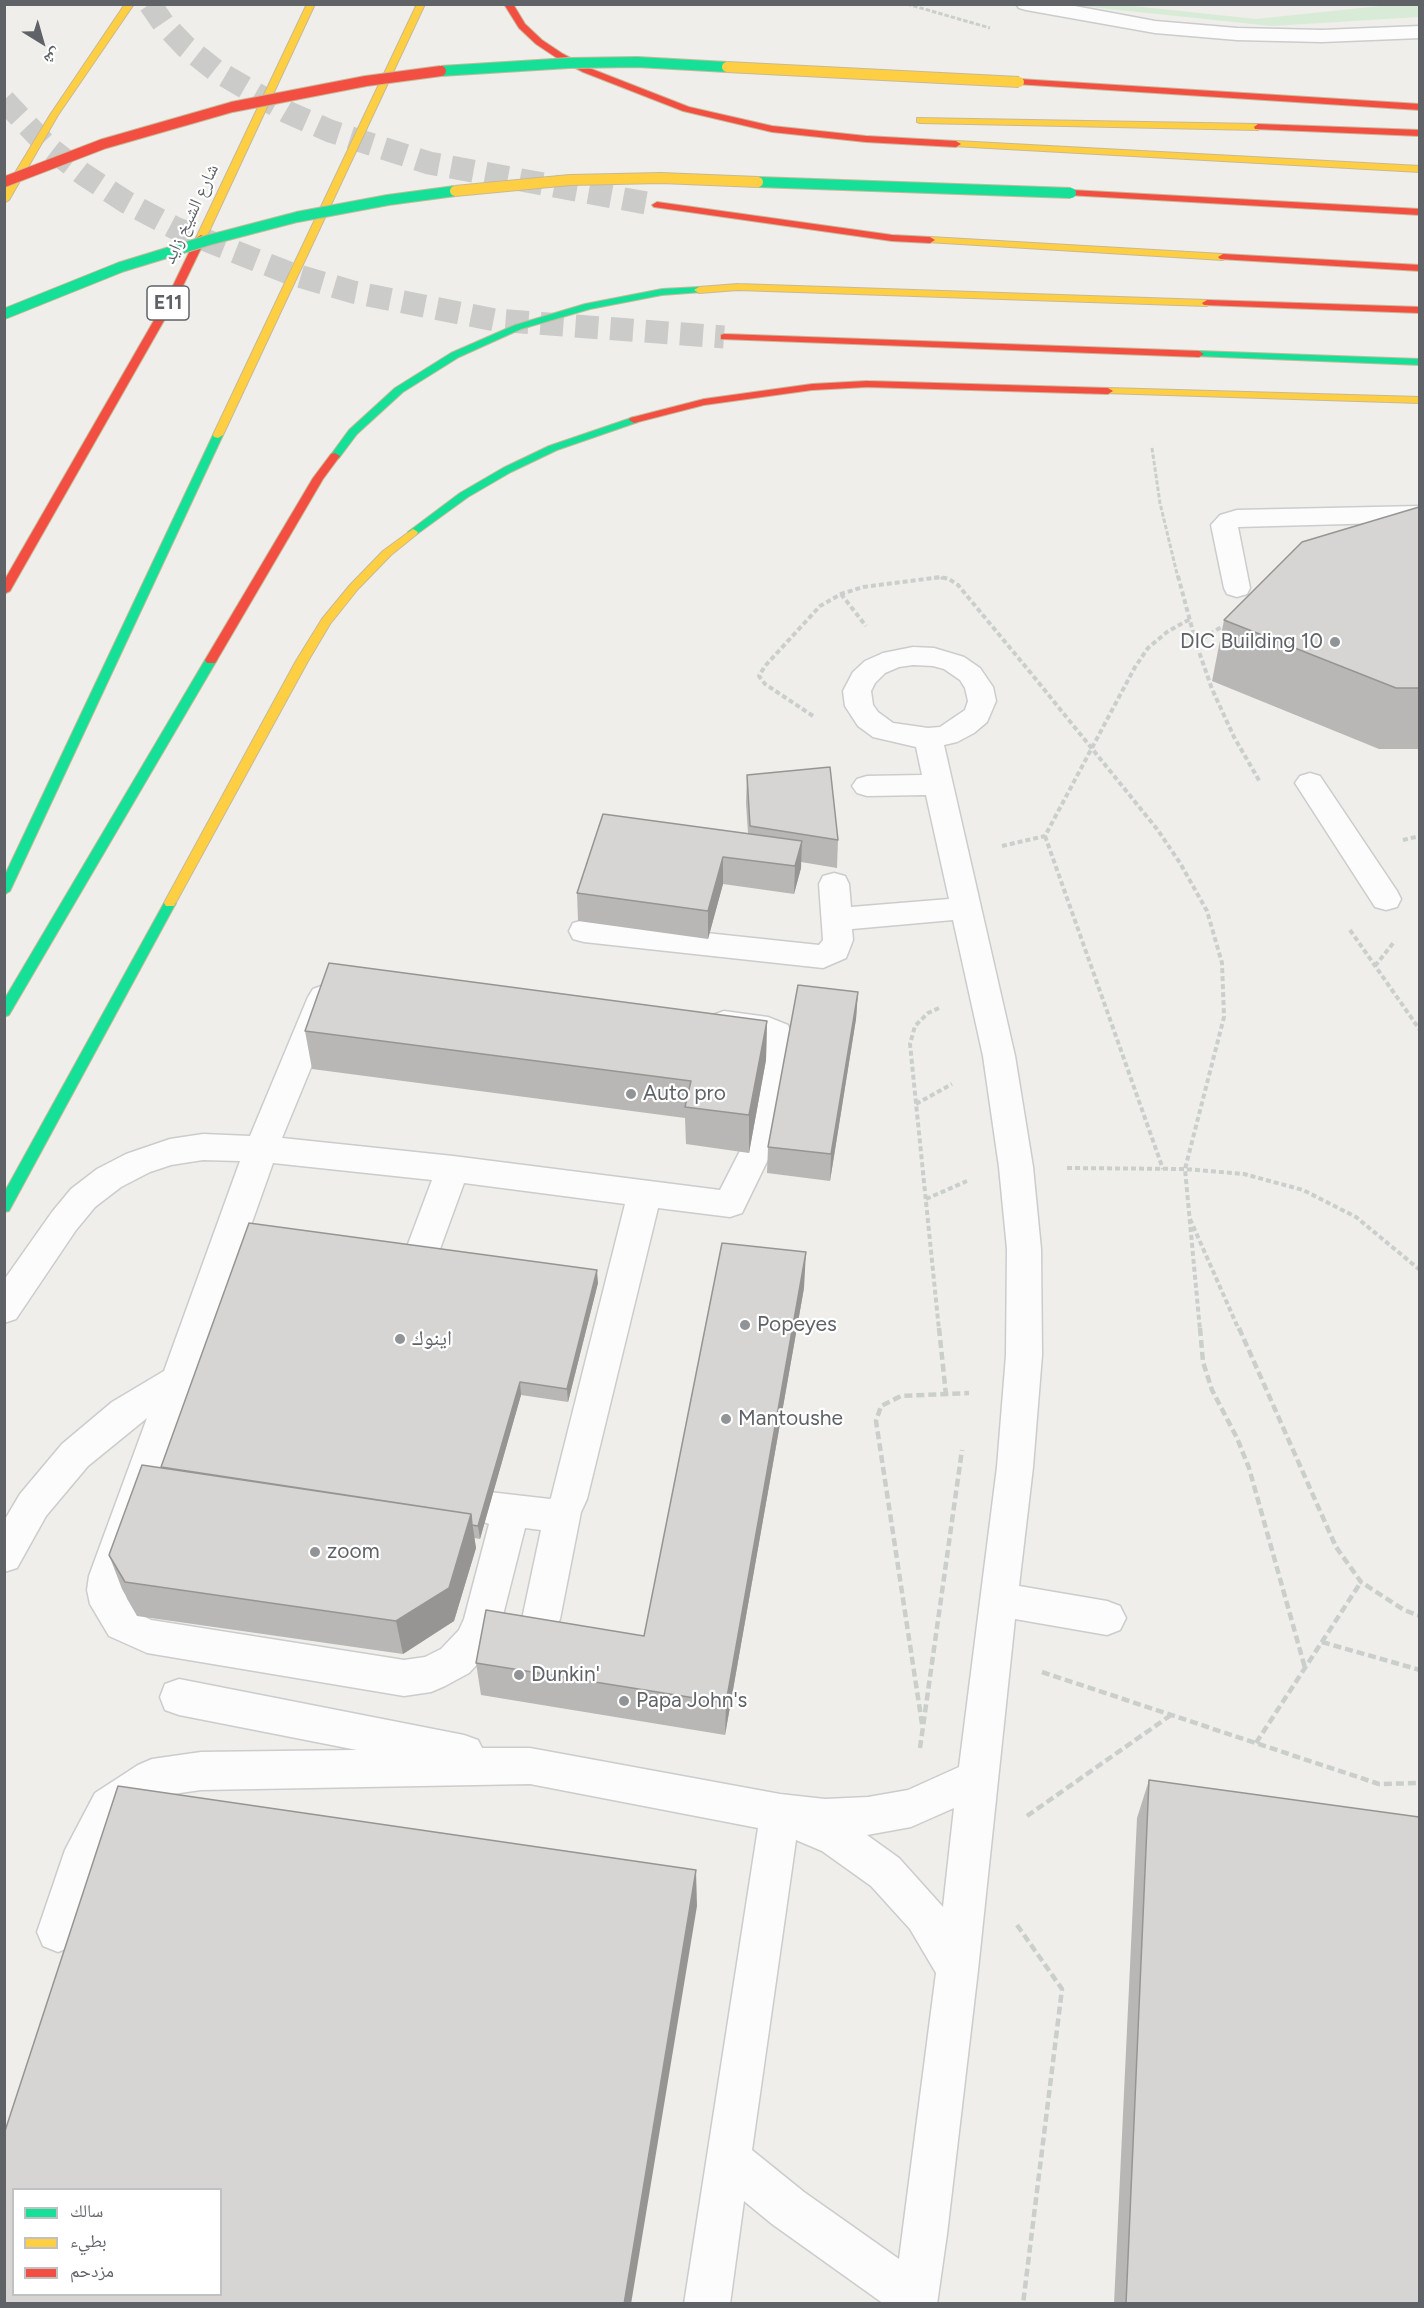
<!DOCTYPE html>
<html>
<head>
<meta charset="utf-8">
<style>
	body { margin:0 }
	#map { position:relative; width:1424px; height:2308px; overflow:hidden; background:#efeeea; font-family:Figtree,"Noto Naskh Arabic",sans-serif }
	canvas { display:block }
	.frame { position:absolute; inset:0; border:6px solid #5f6368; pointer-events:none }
	.legend { position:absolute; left:12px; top:2188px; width:210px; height:108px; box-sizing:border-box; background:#fff; border:2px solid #bfc1c3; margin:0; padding:8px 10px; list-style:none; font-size:18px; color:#5f6368 }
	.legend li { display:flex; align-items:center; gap:12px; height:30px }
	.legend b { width:30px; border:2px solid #bfc1c3 }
	.north { position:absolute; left:12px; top:12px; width:60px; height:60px; -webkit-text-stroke:4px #fff; paint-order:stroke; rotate:143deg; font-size:16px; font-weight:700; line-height:24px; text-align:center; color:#5f6368 }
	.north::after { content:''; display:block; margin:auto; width:21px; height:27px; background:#5f6368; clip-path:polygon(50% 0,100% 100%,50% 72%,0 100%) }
</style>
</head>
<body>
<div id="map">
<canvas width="1424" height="2308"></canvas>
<div class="frame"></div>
<ul class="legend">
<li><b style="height:8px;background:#16e098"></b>سالك</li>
<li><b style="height:8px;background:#ffcf43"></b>بطيء</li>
<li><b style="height:8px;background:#f24e42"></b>مزدحم</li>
</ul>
<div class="north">ش</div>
</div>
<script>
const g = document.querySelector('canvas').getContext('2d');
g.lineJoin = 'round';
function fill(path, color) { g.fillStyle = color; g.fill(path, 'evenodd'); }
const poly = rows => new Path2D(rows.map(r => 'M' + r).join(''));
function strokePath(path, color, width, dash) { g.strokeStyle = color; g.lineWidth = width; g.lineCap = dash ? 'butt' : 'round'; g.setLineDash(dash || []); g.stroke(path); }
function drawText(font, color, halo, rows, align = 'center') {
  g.font = font + ' Figtree,"Noto Naskh Arabic",sans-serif'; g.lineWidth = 4.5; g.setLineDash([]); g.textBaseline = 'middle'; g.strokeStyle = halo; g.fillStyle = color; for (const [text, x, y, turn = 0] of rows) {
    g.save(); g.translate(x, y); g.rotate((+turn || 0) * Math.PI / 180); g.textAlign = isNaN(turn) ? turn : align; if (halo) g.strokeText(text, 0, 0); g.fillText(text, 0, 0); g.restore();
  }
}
fill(poly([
	[1419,4,1419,17,1272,26,1071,5,1124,5,1256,19,1389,5]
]), '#d8ebd6');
strokePath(poly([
	[150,4,163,23,186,47,215,70,287,112,330,131,429,163,657,205],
	[4,100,47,146,83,174,126,202,175,228,289,273,353,292,495,320,724,337]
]), '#cbcbca', 23, [23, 12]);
const lane = poly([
	[1420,506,1420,522,1238,527,1250,588,1247,594,1237,597,1227,594,1224,588,1211,525,1220,515,1237,510,1420,506],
	[913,647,934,648,964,657,980,668,993,687,996,701,987,722,974,733,957,742,944,745,1015,1056,1033,1167,1041,1249,1042,1355,1033,1467,1019,1586,1107,1601,1120,1606,1126,1618,1120,1630,1107,1635,1015,1619,978,1970,947,2234,937,2304,884,2304,772,2224,744,2201,730,2304,684,2304,758,1828,530,1784,201,1790,159,1796,123,1819,103,1857,73,1946,58,1952,43,1946,37,1932,65,1850,95,1793,138,1765,152,1759,201,1752,357,1750,179,1715,165,1710,160,1697,165,1684,179,1679,464,1735,478,1740,482,1748,530,1748,780,1794,825,1799,868,1797,908,1790,959,1767,997,1467,1006,1355,1007,1249,999,1167,983,1056,953,920,852,929,853,940,846,958,823,968,584,942,573,939,569,931,573,923,584,920,819,945,823,940,819,884,823,876,834,873,845,876,849,884,851,907,949,899,926,795,867,796,857,793,852,786,857,779,867,776,922,775,916,747,873,737,858,726,845,706,843,691,853,672,865,661,883,653,913,647],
	[913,665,933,666,944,669,960,680,965,688,968,701,965,710,940,727,928,728,893,723,878,712,873,705,871,691,875,683,885,673,899,667,913,665],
	[954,1808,943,1907,899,1858,867,1835,911,1827,954,1808],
	[796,1840,822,1851,871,1886,910,1929,936,1973,899,2259,804,2192,752,2150,796,1840],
	[1310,773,1320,776,1397,891,1401,899,1397,907,1386,910,1375,907,1295,783,1300,776,1310,773],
	[324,985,335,989,340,997,282,1138,453,1156,720,1190,744,1143,763,1044,762,1040,713,1031,708,1023,713,1015,724,1011,768,1017,788,1025,795,1044,776,1143,742,1213,730,1217,658,1208,587,1499,581,1512,560,1619,554,1631,541,1636,528,1631,522,1619,541,1530,525,1528,502,1619,487,1654,469,1673,445,1686,431,1692,404,1696,147,1653,109,1636,90,1604,87,1590,89,1576,147,1418,88,1466,46,1516,17,1568,4,1572,4,1521,20,1494,62,1444,112,1402,164,1371,240,1161,203,1160,171,1165,150,1172,121,1187,95,1207,76,1230,16,1319,4,1323,4,1280,52,1212,71,1189,97,1169,126,1154,170,1139,203,1134,250,1136,308,997,313,989,324,985],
	[273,1163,432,1180,402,1260,407,1270,419,1274,431,1270,436,1260,464,1183,625,1204,551,1498,550,1499,489,1492,476,1497,471,1508,476,1519,489,1524,464,1619,459,1630,441,1649,425,1657,404,1660,151,1620,135,1612,127,1599,125,1590,127,1576,273,1163]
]);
const street = poly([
	[1016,4,1064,4,1155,21,1237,28,1322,30,1420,26,1420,38,1322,42,1237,40,1155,33,1026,10,1019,8,1016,4]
]);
const fast = poly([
	[699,287,704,290,702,292,662,295,590,309,521,329,459,357,403,392,357,434,339,458,335,459,330,456,349,430,395,388,451,353,515,325,585,304,662,289,699,287],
	[1199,351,1420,359,1420,365,1195,356,1194,354,1199,351],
	[634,417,639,420,638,422,557,450,511,472,468,497,417,534,413,535,408,532,460,493,503,468,549,446,634,417],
	[218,432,223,435,10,891,4,895,4,877,213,435,218,432],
	[211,656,217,660,9,1015,4,1017,4,1000,205,660,211,656],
	[170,899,176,903,9,1211,4,1212,4,1193,164,903,170,899]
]);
const slow = poly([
	[125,4,134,4,58,115,9,200,4,203,4,191,50,115,125,4],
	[307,4,315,4,206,238,198,240,196,238,307,4],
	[417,4,425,4,223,435,218,438,214,437,213,435,417,4],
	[917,118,1258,124,1262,127,1258,130,920,123,917,122,917,118],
	[956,141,1420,166,1420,172,953,146,951,144,956,141],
	[930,237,1223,254,1228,257,1223,260,927,242,925,240,930,237],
	[738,284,1207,300,1212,303,1207,306,738,290,699,293,694,290,699,287,738,284],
	[1108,388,1420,397,1420,403,1104,393,1103,391,1108,388],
	[413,529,418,532,417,534,391,555,358,589,330,624,308,661,174,906,166,906,164,903,296,661,322,619,350,585,383,551,413,529]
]);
const jam = poly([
	[504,4,513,4,525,24,542,40,563,54,589,68,689,107,772,126,866,136,956,141,961,144,956,147,866,142,772,132,683,111,583,72,557,58,536,44,519,28,504,4],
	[1019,79,1420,104,1420,110,1016,84,1016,80,1019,79],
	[1258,124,1420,130,1420,136,1255,129,1254,127,1258,124],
	[1071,190,1420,209,1420,215,1068,195,1066,193,1071,190],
	[657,202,892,235,930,237,935,240,930,243,892,241,654,207,652,205,657,202],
	[201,235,206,238,178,296,10,591,4,594,4,581,168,296,196,238,201,235],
	[1223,254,1420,265,1420,271,1220,259,1218,257,1223,254],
	[1207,300,1420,307,1420,313,1204,305,1202,303,1207,300],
	[724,334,1199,351,1204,354,1199,357,721,339,721,335,724,334],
	[867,381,1108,388,1113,391,1108,394,867,387,812,390,704,405,634,423,629,420,630,418,704,399,812,384,867,381],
	[335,453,340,456,323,479,217,660,215,663,207,663,205,660,313,478,331,454,335,453]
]);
strokePath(lane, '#cbcccc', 3);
strokePath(street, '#cbcccc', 3);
strokePath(fast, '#c8b996', 2);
strokePath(slow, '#c8b996', 2);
strokePath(jam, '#c8b996', 2);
strokePath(poly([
	[907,4,990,28],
	[1152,448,1160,503,1178,578],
	[934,578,945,578]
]), '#cacfcc', 3, [4.5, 2]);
strokePath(poly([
	[1178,576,1196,643,1212,689,1234,737,1260,782],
	[841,594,866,626],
	[1196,643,1221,627],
	[813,716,765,684,759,676,765,666,820,606,841,594,863,587,941,577,949,579,958,585,1030,672,1157,829,1180,863,1207,911,1222,963,1224,1017,1185,1169,1200,1330],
	[1045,836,1163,1169],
	[1403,840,1420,836],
	[1002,846,1045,836,1135,667,1148,648,1167,632,1190,619],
	[1350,930,1420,1030],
	[1375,966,1394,942],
	[939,1008,928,1013,915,1026,910,1044,939,1330],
	[916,1104,952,1084],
	[1067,1168,1185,1169,1244,1174,1303,1190,1356,1217,1420,1270],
	[926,1199,967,1181],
	[1190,1219,1239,1330]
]), '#cacfcc', 4, [5, 3]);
strokePath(poly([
	[939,1328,946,1395],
	[1200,1328,1203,1362,1212,1390,1237,1438,1249,1468,1305,1668],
	[1239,1328,1336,1547,1361,1582,1404,1610,1420,1616],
	[1322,1642,1420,1670],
	[1042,1672,1379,1784,1420,1783],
	[922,1724,876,1421,881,1406,901,1396,969,1393],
	[1256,1743,1361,1582],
	[920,1748,962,1450],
	[1027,1816,1171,1715],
	[1017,1925,1062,1989,1023,2304]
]), '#cacfcc', 4.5, [8, 4]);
fill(lane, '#fdfcfc');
fill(street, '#fdfcfc');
fill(fast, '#16e098');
fill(slow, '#ffcf43');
fill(jam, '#f24e42');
const fastBridge = poly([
	[441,71,569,63,637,62,727,67],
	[758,182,1071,193],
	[4,314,121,267,209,240,297,217,388,200,455,191]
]);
const slowBridge = poly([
	[727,67,1019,82],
	[455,191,570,180,661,178,758,182]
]);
const jamBridge = poly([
	[4,182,103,144,232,107,366,81,441,71]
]);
strokePath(fastBridge, '#c8b996', 12, []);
strokePath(slowBridge, '#c8b996', 12, []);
strokePath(jamBridge, '#c8b996', 12, []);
strokePath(fastBridge, '#16e098', 10);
strokePath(slowBridge, '#ffcf43', 10);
strokePath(jamBridge, '#f24e42', 10);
fill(poly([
	[1419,507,1419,749,1379,749,1212,681,1224,620],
	[747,775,838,840,837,868,801,862,801,868,794,894,723,884,708,939,578,921,577,893,748,833,746,803],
	[858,992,856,1019,830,1181,767,1173,768,1147],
	[767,1021,766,1060,749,1153,686,1144,685,1118,312,1069,305,1031],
	[598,1283,568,1402,521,1395,480,1539,474,1538,476,1548,454,1621,403,1654,137,1616,122,1589,109,1555,161,1467],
	[804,1288,725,1735,481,1695,476,1663,644,1636],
	[1149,1780,1419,2304,1114,2304,1137,1818]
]), '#b8b7b5');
fill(poly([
	[802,841,801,868,794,894,795,866],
	[723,857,723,884,708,939,708,911],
	[858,992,856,1019,830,1181,831,1154],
	[767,1021,766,1060,749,1153,749,1115],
	[806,1252,804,1288,725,1735,726,1703],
	[597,1270,598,1283,568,1402,567,1389],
	[520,1382,521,1395,480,1539,478,1526],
	[471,1514,476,1548,454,1621,403,1654,396,1621],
	[696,1870,697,1906,631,2304,624,2304]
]), '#969594');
const building = poly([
	[1419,507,1419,688,1396,688,1224,620,1302,542,1419,507],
	[830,767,838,840,750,826,747,775,830,767],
	[603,814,802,841,795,866,723,857,708,911,577,893,603,814],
	[329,963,767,1021,749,1115,685,1107,691,1081,305,1031,329,963],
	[798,985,858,992,831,1154,768,1147,798,985],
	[249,1223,597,1270,567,1389,520,1382,478,1526,472,1525,471,1514,161,1467,249,1223],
	[722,1243,806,1252,726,1703,476,1663,486,1610,644,1636,722,1243],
	[142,1465,471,1514,449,1588,396,1621,125,1582,109,1555,142,1465],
	[1149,1780,1419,1817,1419,2304,1126,2304,1149,1780],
	[118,1786,696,1870,624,2304,4,2304,4,2134,118,1786],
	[14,2190,220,2190,220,2295,14,2295,14,2190]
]);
fill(building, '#d6d5d3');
strokePath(building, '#969594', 1.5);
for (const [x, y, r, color] of [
	[1335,642,6,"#919496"],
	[631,1094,6,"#919496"],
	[745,1325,6,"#919496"],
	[400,1339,6,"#919496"],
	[726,1419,6,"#919496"],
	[315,1552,6,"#919496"],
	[519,1675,6,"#919496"],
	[624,1701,6,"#919496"]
]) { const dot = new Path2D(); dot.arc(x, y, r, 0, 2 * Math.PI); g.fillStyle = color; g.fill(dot); strokePath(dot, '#fff', 2); }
drawText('18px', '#5f6368', '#fff', [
	["شارع الشيخ زايد",191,214,-65]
]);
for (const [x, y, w] of [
	[168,303,42]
]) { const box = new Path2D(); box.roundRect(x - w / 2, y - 17, w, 34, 4.5); g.fillStyle = '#fff'; g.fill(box); strokePath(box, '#5f6368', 1.5); }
drawText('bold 20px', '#5f6368', null, [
	["E11",168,303]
]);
drawText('21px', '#5f6368', '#fff', [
	["DIC Building 10",1323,642,"right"],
	["Auto pro",643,1094],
	["Popeyes",757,1325],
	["اينوك",412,1339],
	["Mantoushe",738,1419],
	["zoom",327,1552],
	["Dunkin'",531,1675],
	["Papa John's",636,1701]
], 'left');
</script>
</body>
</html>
